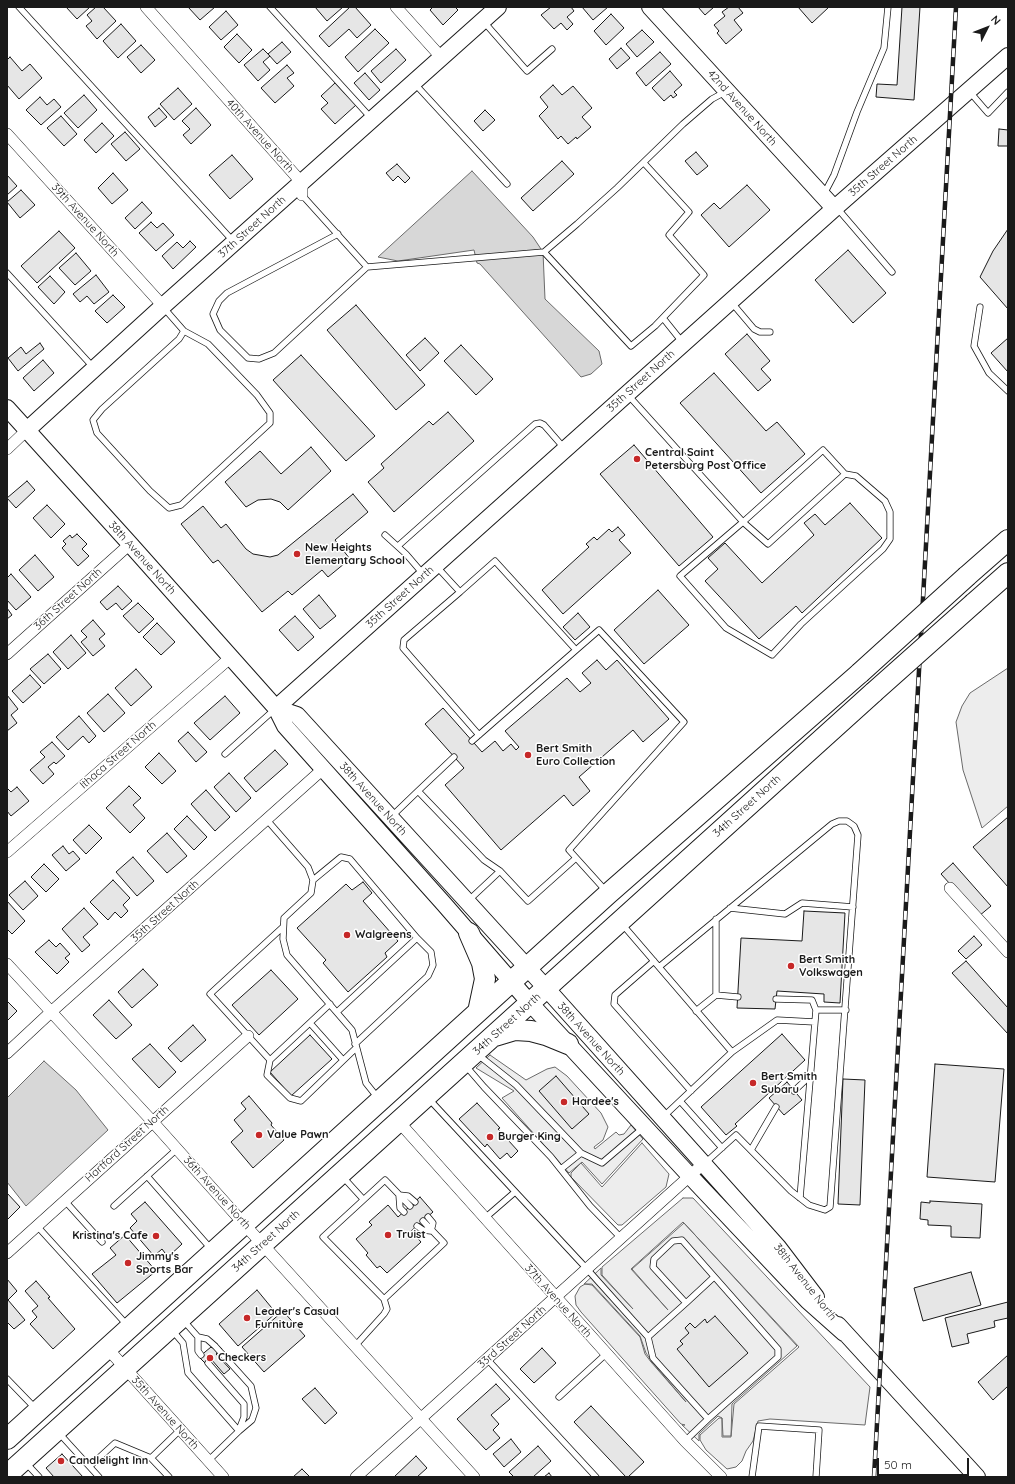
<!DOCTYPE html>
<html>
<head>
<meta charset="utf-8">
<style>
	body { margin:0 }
	#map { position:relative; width:1015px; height:1484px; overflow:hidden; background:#fff; font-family:Quicksand,sans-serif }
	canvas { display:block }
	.frame { position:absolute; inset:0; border:8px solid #1a1a1a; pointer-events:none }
	.north { position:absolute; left:967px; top:8px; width:40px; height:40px; -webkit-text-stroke:3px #fff; paint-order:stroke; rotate:48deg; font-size:11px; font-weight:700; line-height:16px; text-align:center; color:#1a1a1a }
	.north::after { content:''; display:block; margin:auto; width:14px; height:18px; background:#1a1a1a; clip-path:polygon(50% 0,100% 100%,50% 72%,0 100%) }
	.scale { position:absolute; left:877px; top:1458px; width:92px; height:18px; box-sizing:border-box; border:2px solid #1a1a1a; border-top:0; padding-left:5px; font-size:12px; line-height:14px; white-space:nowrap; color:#1a1a1a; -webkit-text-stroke:3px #fff; paint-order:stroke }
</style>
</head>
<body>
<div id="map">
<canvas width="1015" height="1484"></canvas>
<div class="frame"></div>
<div class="north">N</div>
<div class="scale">50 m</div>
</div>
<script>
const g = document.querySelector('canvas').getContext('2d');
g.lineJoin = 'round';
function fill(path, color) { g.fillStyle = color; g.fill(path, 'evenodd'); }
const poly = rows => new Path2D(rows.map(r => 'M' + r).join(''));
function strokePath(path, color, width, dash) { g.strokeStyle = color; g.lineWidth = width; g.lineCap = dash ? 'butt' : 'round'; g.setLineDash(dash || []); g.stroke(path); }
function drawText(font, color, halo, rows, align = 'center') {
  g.font = font + ' Quicksand,sans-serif'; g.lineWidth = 3; g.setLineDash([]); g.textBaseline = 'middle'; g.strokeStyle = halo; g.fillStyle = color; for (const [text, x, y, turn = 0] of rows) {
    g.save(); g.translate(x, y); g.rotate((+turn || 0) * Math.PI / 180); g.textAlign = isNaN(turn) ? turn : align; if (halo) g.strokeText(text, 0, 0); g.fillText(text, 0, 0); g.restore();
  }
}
const built = poly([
	[1008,668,1008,806,982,828,963,770,956,722,962,706,970,693,1008,668],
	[490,1055,526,1080,547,1069,555,1067,567,1076,601,1113,608,1127,603,1140,594,1147,595,1149,616,1132,619,1135,624,1134,631,1125,643,1139,602,1184,582,1162,569,1173,502,1098,514,1091,476,1068,490,1055],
	[642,1143,669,1174,666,1187,622,1225,618,1225,571,1177,571,1173,581,1163,602,1187,642,1143],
	[683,1198,693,1198,870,1387,865,1425,770,1419,758,1421,753,1441,746,1451,742,1461,736,1467,727,1469,706,1450,700,1440,700,1435,719,1418,722,1418,722,1437,731,1437,734,1404,799,1347,683,1222,631,1269,668,1310,632,1269,684,1223,797,1346,732,1404,731,1436,723,1436,722,1418,718,1416,699,1434,699,1441,682,1425,685,1425,681,1424,581,1312,576,1305,575,1296,580,1287,585,1284,592,1285,640,1337,645,1354,651,1362,686,1402,652,1362,646,1353,640,1336,592,1284,584,1284,601,1268,601,1275,633,1309,602,1275,602,1267,683,1198]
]);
fill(built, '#ededed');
strokePath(built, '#6a6a6a', 1);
const water = poly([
	[472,171,533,237,543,252,545,299,599,351,602,364,591,374,581,377,480,264,477,263,474,250,398,261,378,257,472,171],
	[44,1061,76,1090,108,1130,26,1206,7,1182,7,1098,44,1061]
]);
fill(water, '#d7d7d7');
strokePath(water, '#6a6a6a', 1);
const building = poly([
	[66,7,90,7,77,19,66,7],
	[96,7,103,7,116,21,97,39,86,26,92,21,87,15,96,7],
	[188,7,215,7,200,20,188,7],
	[315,7,343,7,327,21,315,7],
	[350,7,355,7,371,25,357,38,349,29,329,47,319,36,350,7],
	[433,7,455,7,458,10,443,25,430,10,433,7],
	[551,7,571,7,574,11,567,17,573,24,567,30,561,23,554,29,541,15,551,7],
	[582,7,608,7,593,20,582,7],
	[698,7,714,7,705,15,698,7],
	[729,7,738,7,743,13,734,20,742,30,726,44,717,33,719,31,714,25,725,16,722,12,729,7],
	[798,7,829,7,812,23,798,7],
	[902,7,920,7,914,100,876,97,877,84,897,85,902,7],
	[226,11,238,25,221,40,209,27,226,11],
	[611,14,624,28,606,45,594,31,611,14],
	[121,24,136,41,118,58,103,41,121,24],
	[375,29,389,43,358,72,345,57,375,29],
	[642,30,654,42,637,57,626,44,642,30],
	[237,34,252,50,239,63,224,47,237,34],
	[282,42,291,52,277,64,268,54,282,42],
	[141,45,155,60,141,73,127,57,141,45],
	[621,48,630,58,617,69,609,59,621,48],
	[263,49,270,56,263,62,270,70,258,81,244,65,263,49],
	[396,49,406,60,381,83,371,71,396,49],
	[660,52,671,64,646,86,636,73,660,52],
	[10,57,22,71,30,64,42,78,19,99,7,85,7,60,10,57],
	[287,65,294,73,287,78,294,86,275,103,261,88,287,65],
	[670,71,682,85,674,92,677,95,673,98,671,95,664,101,652,88,670,71],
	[365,73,380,90,369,100,354,83,365,73],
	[335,83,356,105,335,124,321,109,328,103,321,96,335,83],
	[553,85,562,95,573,86,592,108,582,117,591,127,577,139,576,137,568,144,561,136,558,139,539,116,548,107,540,97,553,85],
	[178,88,192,104,174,120,160,104,178,88],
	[84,95,97,110,78,128,64,113,84,95],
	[40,97,47,105,54,99,61,107,41,125,26,110,40,97],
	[159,108,167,117,155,127,148,117,159,108],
	[196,108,211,125,191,144,183,135,190,129,182,121,196,108],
	[485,110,495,120,483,131,474,121,485,110],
	[61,116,77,134,64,146,47,128,61,116],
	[102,123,114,136,96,153,84,140,102,123],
	[999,129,1008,130,1008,146,998,146,999,129],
	[125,132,140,149,126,161,111,144,125,132],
	[696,152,708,166,697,175,685,161,696,152],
	[232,155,253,179,230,199,209,175,232,155],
	[562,161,574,174,533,211,521,198,562,161],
	[397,164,410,178,405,183,398,176,393,181,386,173,397,164],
	[113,173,128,190,112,204,98,188,113,173],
	[7,175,17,186,7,195,7,175],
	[747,185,770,210,729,247,701,215,714,203,720,209,747,185],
	[21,190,35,205,20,218,7,202,21,190],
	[142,202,152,213,135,229,125,218,142,202],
	[151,222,157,228,163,223,174,235,156,251,139,233,151,222],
	[1008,229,1008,309,980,277,993,251,1008,229],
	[59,231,75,248,37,283,21,266,59,231],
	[190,241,196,247,173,269,162,256,177,242,183,248,190,241],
	[848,250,886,293,853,323,815,280,848,250],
	[76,253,91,271,75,285,59,268,76,253],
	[96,275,109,292,94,304,87,296,80,302,73,294,96,275],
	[50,276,65,292,54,304,38,287,50,276],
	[113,295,125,307,107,323,95,311,113,295],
	[356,305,425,385,396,410,327,330,356,305],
	[747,334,770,361,761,369,771,380,758,391,725,354,747,334],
	[425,338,439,353,420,371,406,355,425,338],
	[1008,338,1008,372,991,353,1008,338],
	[40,343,44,349,18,371,8,358,21,347,26,354,40,343],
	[461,345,493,379,476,395,444,361,461,345],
	[301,355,375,436,346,461,273,380,301,355],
	[43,360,54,373,34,391,23,378,43,360],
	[714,373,766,431,777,422,805,454,761,493,680,403,714,373],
	[448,412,474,441,394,512,368,482,384,468,381,464,429,421,433,425,448,412],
	[634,445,713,537,679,566,600,474,634,445],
	[311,447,331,471,288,510,280,502,271,499,258,500,246,507,225,482,260,451,281,474,311,447],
	[27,481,35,490,16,508,7,498,27,481],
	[353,494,368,512,335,540,350,559,328,577,322,570,292,595,288,591,262,612,218,560,213,563,181,524,203,506,221,528,226,524,246,549,253,554,270,557,278,555,353,494],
	[850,503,882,538,802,613,796,606,759,639,705,581,718,569,708,558,725,543,762,583,814,535,804,523,815,514,825,525,850,503],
	[47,505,65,524,51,538,33,518,47,505],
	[618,527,625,535,619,540,631,553,563,614,542,590,589,547,586,544,594,537,597,540,609,529,612,532,618,527],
	[77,534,87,544,82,549,89,556,78,566,62,548,66,544,63,541,70,535,72,538,77,534],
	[35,555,54,577,38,591,19,570,35,555],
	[11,574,31,597,16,610,7,600,7,578,11,574],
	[118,586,132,601,122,610,116,603,107,610,100,602,118,586],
	[658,590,689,625,644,664,614,630,658,590],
	[319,595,336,616,320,629,303,609,319,595],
	[138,603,154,619,139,633,123,616,138,603],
	[7,608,12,615,7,619,7,608],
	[578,613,590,627,575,640,563,627,578,613],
	[295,616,314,637,298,651,279,630,295,616],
	[93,620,105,634,99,639,105,646,93,656,81,642,87,637,81,631,93,620],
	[157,623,175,642,161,655,143,637,157,623],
	[71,635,86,653,68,669,53,652,71,635],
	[48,654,61,669,44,684,30,669,48,654],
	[597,660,606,670,617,660,669,719,643,742,633,730,579,777,590,791,573,806,564,795,501,850,445,785,464,768,425,724,443,708,482,752,495,741,503,751,511,744,516,750,519,747,505,731,567,678,580,692,591,683,582,673,597,660],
	[136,669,152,687,131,706,115,688,136,669],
	[30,675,41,687,23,703,12,691,30,675],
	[108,694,125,713,104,732,87,713,108,694],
	[7,695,18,709,11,715,17,723,7,731,7,695],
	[225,696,240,713,210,740,194,723,225,696],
	[79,716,96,736,89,743,83,736,68,750,56,737,79,716],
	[188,732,207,752,196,762,178,741,188,732],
	[52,742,65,756,56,764,54,762,48,767,54,774,43,784,30,770,45,757,40,752,52,742],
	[275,750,288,764,256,792,244,778,275,750],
	[159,753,176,771,162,784,145,767,159,753],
	[229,773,251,798,236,812,214,787,229,773],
	[129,786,141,798,133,805,145,818,130,833,106,808,129,786],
	[17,787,29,801,11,816,7,811,7,788,11,792,17,787],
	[206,790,230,817,215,831,191,804,206,790],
	[187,816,207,837,194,850,174,829,187,816],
	[1008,817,1008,887,973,847,1008,817],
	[89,825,102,838,86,854,73,840,89,825],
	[167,833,187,856,167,873,147,851,167,833],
	[63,846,69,854,73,851,80,859,66,871,52,855,63,846],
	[133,857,154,881,137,896,116,872,133,857],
	[953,863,991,906,979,916,941,874,953,863],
	[44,864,59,879,46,892,31,877,44,864],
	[113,880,130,898,123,905,128,911,121,918,115,912,108,920,90,902,113,880],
	[25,881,38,896,23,910,9,895,25,881],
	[363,882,372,893,363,901,398,941,385,953,387,957,348,992,323,963,326,960,297,928,346,884,352,890,363,882],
	[7,901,25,921,12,934,7,929,7,901],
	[84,908,98,924,83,937,90,945,82,952,62,929,84,908],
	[804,911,845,913,840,1003,824,1002,824,994,777,991,775,1009,737,1008,741,938,802,941,804,911],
	[974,936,982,945,966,959,958,951,974,936],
	[49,940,56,947,60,943,70,954,65,958,69,962,57,974,35,952,49,940],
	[966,961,1008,1008,1008,1034,952,973,966,961],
	[143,969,158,985,132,1008,118,992,143,969],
	[271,970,298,999,259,1035,232,1005,271,970],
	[109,1000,132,1025,116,1039,93,1015,109,1000],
	[7,1001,17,1011,7,1021,7,1001],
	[193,1025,206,1040,181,1062,168,1048,193,1025],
	[782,1034,805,1060,735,1124,737,1126,726,1135,701,1107,782,1034],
	[310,1035,332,1059,291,1096,270,1072,310,1035],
	[150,1044,176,1072,159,1088,132,1059,150,1044],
	[935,1064,1004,1069,995,1182,927,1177,935,1064],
	[556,1076,589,1114,572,1129,539,1091,556,1076],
	[843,1079,865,1080,860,1205,838,1204,843,1079],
	[787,1082,802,1100,784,1115,769,1098,787,1082],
	[249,1096,272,1123,271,1125,284,1140,253,1168,231,1142,243,1131,234,1120,246,1109,241,1103,249,1096],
	[477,1103,500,1128,498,1129,518,1151,511,1158,507,1153,500,1159,487,1144,485,1147,459,1119,477,1103],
	[7,1193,20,1207,7,1220,7,1193],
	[420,1197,433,1212,411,1231,421,1242,387,1273,380,1266,377,1268,366,1255,368,1253,356,1239,372,1225,369,1222,388,1205,398,1217,420,1197],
	[930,1201,982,1204,980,1238,951,1237,951,1226,928,1225,928,1220,920,1219,921,1202,930,1203,930,1201],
	[145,1202,182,1244,168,1257,162,1249,154,1256,130,1228,137,1221,131,1214,145,1202],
	[125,1235,156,1271,117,1303,92,1274,116,1255,110,1248,125,1235],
	[971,1272,981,1305,923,1321,914,1288,971,1272],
	[7,1279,17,1291,8,1300,25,1320,14,1329,7,1322,7,1279],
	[36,1281,50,1297,48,1298,75,1329,53,1349,30,1324,37,1317,32,1311,38,1306,25,1291,36,1281],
	[257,1290,276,1313,238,1346,219,1324,257,1290],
	[1008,1302,1008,1318,994,1321,995,1327,967,1334,969,1343,952,1347,945,1318,1008,1302],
	[283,1311,305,1336,264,1372,242,1347,283,1311],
	[715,1316,748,1353,709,1387,677,1349,683,1344,680,1341,689,1333,685,1328,690,1323,695,1328,705,1319,707,1323,715,1316],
	[217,1344,222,1349,216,1354,230,1369,224,1374,211,1359,206,1364,199,1357,211,1347,212,1348,217,1344],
	[542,1348,556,1363,534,1383,520,1369,542,1348],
	[1008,1355,1008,1386,993,1400,978,1382,1008,1355],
	[496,1384,510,1399,491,1415,499,1424,493,1430,500,1438,486,1450,457,1419,496,1384],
	[315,1388,337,1413,325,1424,302,1399,315,1388],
	[591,1406,644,1462,628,1477,626,1477,574,1422,591,1406],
	[511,1439,521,1452,504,1467,493,1454,511,1439],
	[538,1446,551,1461,533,1477,514,1477,509,1472,538,1446],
	[62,1454,83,1477,54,1477,46,1468,62,1454],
	[416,1456,427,1468,417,1477,394,1477,416,1456],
	[302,1469,310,1477,293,1477,302,1469],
	[549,1473,552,1477,544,1477,549,1473]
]);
fill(building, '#e6e6e6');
strokePath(building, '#1a1a1a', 1);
const lane = poly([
	[19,7,233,241],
	[270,7,372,119],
	[484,22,527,71,552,49],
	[415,84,507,184],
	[969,91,988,113,1008,92],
	[824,194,834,175,857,112,884,48,888,7],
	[302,195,367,267],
	[837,208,892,272],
	[338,234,227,293,219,301,213,314,220,330,248,358,259,359,274,353,367,267,544,252,577,224,617,188,683,124,712,99,725,92],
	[544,252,631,346,655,326,704,275,669,235,689,212,644,163],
	[7,273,93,367],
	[732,303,754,329,760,332,770,332],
	[163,307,184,331,208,344,257,395,270,413,270,423,181,505,169,508,150,491,97,433,93,420,102,409,179,339,184,331],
	[980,307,974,346,989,373,1008,391],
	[663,318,683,343],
	[628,395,743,522,823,450,845,474,856,476,885,501,890,512,890,539,883,549,801,624,772,655,726,628,680,576,743,522,768,544,845,474],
	[385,535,406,554,424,575],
	[398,546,535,424,540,423,544,425,565,449],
	[437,567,460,592,495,561,576,650,599,630,684,722,569,850,606,891],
	[460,592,404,640,403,648,479,735],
	[472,741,576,650],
	[225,754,275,709],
	[418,791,454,757],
	[391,817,418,791,484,860,500,871,528,901,576,858],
	[267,820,308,867,313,880,311,893,284,918,283,939,287,955,352,1030,366,1083,378,1098],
	[313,880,341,857,350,859,417,938,431,952,433,965,428,976,355,1044],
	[468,901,500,871],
	[730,908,785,914,802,903,853,907],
	[622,924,732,1052,663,1117],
	[283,927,210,994,270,1060,330,1004],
	[654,961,615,995,614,1004,691,1091],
	[659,967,832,824,839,821,847,821,854,826,858,835,830,1207,825,1210,809,1205,791,1191,736,1135,704,1164],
	[716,995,738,997],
	[776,999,812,1000,816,1010],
	[696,1011,716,995,716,919],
	[337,1012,417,938],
	[310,1023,343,1060],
	[732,1052,777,1020,815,1022],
	[477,1054,516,1085,581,1153],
	[270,1060,267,1075,290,1098,301,1101,356,1048],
	[465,1065,484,1087,551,1157,590,1206,621,1238],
	[794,1091,811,1075],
	[428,1098,587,1269,648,1337,653,1358,708,1419,685,1441],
	[680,1101,722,1148],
	[751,1150,776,1107],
	[561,1169,581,1153,602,1163,643,1128],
	[147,1176,212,1250],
	[342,1176,363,1199],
	[800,1198,816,1010,846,1010],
	[65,1201,102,1242],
	[114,1206,177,1149],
	[404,1212,400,1208,399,1195,408,1196,415,1202],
	[485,1218,515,1192],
	[37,1226,128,1326],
	[417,1226,423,1230,431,1231,433,1223,428,1217],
	[384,1299,444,1243,423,1221],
	[686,1303,714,1277],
	[183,1320,198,1337,198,1351,201,1355],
	[172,1330,183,1343,188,1373,239,1431,208,1461],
	[198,1337,207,1339,215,1346,251,1386,256,1408,252,1420,239,1431],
	[648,1337,686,1303,653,1267,654,1259,673,1241,682,1240,778,1349,778,1357,708,1419],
	[355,1346,384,1314,387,1309,384,1299,323,1237,385,1180,410,1206],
	[487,1359,596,1477],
	[208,1363,244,1404,244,1417,239,1430],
	[7,1379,36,1409],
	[559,1397,606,1354],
	[58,1432,99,1477],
	[151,1458,169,1477],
	[25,1462,39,1477],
	[90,1466,115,1443,151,1458,180,1430],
	[752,1477,759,1426,819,1430,816,1477]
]);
const street = poly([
	[146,7,302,183,302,195],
	[396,7,441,57],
	[7,134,163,306],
	[7,449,27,430],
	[7,654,130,544],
	[7,852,230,658],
	[950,888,1008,952],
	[7,964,152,1121,244,1224,474,1477],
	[7,1053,51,1012,323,769],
	[399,1122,685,1441,721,1477],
	[7,1253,248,1036],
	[107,1348,223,1477],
	[356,1477,703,1164]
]);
const secondary = poly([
	[650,7,834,208],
	[7,408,130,544,276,708,285,726,444,904,530,1003,690,1176,808,1301,844,1333],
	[27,430,163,306,498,7],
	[276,708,297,715,546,988,778,1247,816,1297],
	[276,708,836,207,1008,56],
	[838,1325,977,1477]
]);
const highway = poly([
	[967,576,1008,540],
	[974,603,1008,573],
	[469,933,482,963,485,979,478,1012],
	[495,1036,515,1030,531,1031,546,1035,568,1044],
	[7,1439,608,894,860,673],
	[7,1475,874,692]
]);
strokePath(lane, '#1a1a1a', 7);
strokePath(street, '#1a1a1a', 12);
strokePath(secondary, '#1a1a1a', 18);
strokePath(highway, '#1a1a1a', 22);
strokePath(lane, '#fff', 5.5);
strokePath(street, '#fff', 11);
strokePath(secondary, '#fff', 16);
strokePath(highway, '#fff', 20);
const rail = poly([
	[874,1477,956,7]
]);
strokePath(rail, '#1a1a1a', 4.5);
strokePath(rail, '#fff', 3, [9]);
const highwayBridge = poly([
	[860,673,967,576],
	[874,692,974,603]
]);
strokePath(highwayBridge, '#1a1a1a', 22, []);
strokePath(highwayBridge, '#fff', 20);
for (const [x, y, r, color] of [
	[637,459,4,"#c62828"],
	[297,554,4,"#c62828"],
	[528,755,4,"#c62828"],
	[347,935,4,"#c62828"],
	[791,966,4,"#c62828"],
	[753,1083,4,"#c62828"],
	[564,1102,4,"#c62828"],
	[259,1135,4,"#c62828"],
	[490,1137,4,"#c62828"],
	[388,1235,4,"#c62828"],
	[156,1236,4,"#c62828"],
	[128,1263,4,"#c62828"],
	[247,1318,4,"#c62828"],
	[210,1358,4,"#c62828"],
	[61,1461,4,"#c62828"]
]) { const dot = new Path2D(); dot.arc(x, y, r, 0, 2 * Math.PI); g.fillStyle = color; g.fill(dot); strokePath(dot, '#fff', 1.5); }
drawText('11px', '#1a1a1a', '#fff', [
	["42nd Avenue North",742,108,48],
	["40th Avenue North",260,136,48],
	["35th Street North",883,166,-41],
	["39th Avenue North",85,220,48],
	["37th Street North",252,227,-42],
	["35th Street North",641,381,-42],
	["38th Avenue North",142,558,48],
	["35th Street North",400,597,-42],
	["36th Street North",68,599,-42],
	["Ithaca Street North",118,755,-41],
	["38th Avenue North",373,799,48],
	["34th Street North",747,806,-42],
	["35th Street North",165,911,-42],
	["34th Street North",507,1024,-42],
	["38th Avenue North",591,1039,48],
	["Hartford Street North",127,1144,-42],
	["36th Avenue North",217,1193,48],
	["34th Street North",266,1241,-42],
	["38th Avenue North",805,1282,52],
	["37th Avenue North",558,1301,48],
	["33rd Street North",512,1337,-42],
	["35th Avenue North",165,1413,48]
]);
drawText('bold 11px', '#1a1a1a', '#fff', [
	["Central Saint",645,453],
	["Petersburg Post Office",645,466],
	["New Heights",305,548],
	["Elementary School",305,561],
	["Bert Smith",536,749],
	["Euro Collection",536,762],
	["Walgreens",355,935],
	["Bert Smith",799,960],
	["Volkswagen",799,973],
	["Bert Smith",761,1077],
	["Subaru",761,1090],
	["Hardee's",572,1102],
	["Value Pawn",267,1135],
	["Burger King",498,1137],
	["Truist",396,1235],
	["Kristina's Cafe",148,1236,"right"],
	["Jimmy's",136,1257],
	["Sports Bar",136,1270],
	["Leader's Casual",255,1312],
	["Furniture",255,1325],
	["Checkers",218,1358],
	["Candlelight Inn",69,1461]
], 'left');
</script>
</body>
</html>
